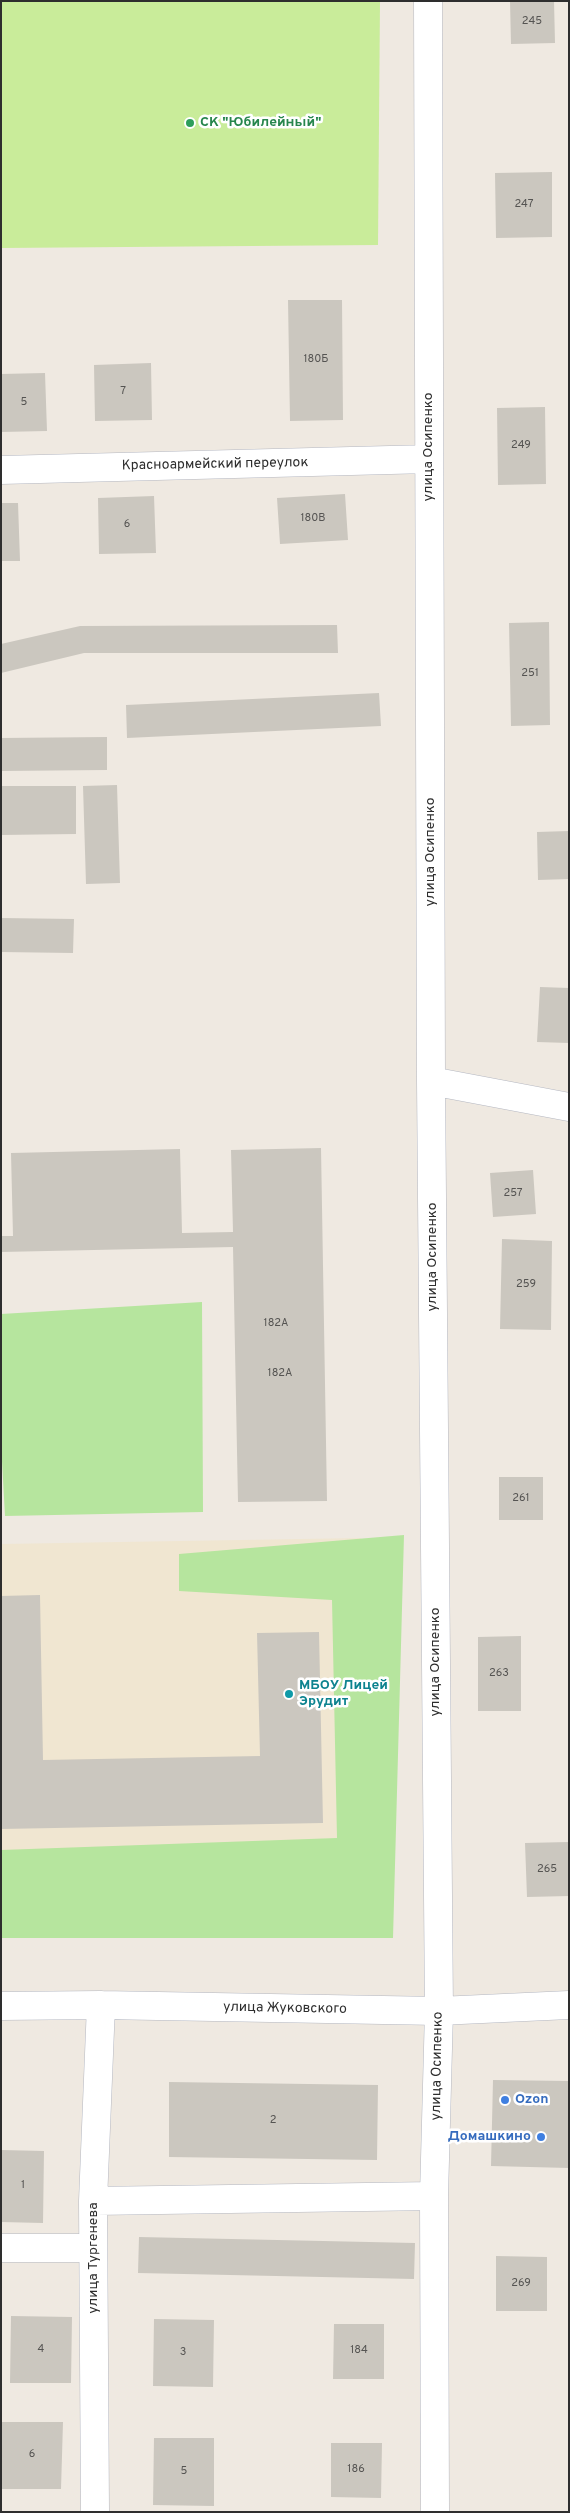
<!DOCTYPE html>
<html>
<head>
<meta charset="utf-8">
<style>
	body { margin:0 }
	#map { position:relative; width:570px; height:2513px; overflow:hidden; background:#efe9e1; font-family:Overpass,sans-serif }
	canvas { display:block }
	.frame { position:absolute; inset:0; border:2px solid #2e2e2e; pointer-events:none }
</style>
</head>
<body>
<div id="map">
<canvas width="570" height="2513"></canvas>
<div class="frame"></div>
</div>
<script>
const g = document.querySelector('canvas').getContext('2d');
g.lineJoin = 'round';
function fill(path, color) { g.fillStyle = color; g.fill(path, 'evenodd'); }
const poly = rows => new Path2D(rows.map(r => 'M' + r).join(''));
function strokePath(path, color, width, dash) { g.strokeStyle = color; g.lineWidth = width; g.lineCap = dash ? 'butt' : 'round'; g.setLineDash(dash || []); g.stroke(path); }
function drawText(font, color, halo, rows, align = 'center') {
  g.font = font + ' Overpass,sans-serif'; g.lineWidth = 5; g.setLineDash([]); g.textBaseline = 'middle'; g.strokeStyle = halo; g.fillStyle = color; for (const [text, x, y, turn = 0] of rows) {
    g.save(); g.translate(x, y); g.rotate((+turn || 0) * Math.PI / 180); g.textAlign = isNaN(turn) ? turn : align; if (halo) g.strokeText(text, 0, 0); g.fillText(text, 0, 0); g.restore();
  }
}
fill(poly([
	[361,1538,360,1568,382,1919,1,1915,1,1544]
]), '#f0e6d1');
fill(poly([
	[202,1302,203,1512,5,1516,1,1443,1,1314],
	[404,1535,393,1938,1,1938,1,1850,337,1838,332,1600,179,1591,179,1554]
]), '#b6e59e');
fill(poly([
	[1,1,380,1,378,245,1,248]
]), '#c9ec9a');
fill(poly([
	[510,1,554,1,555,43,511,44],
	[552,172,552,237,496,238,495,173],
	[288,300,342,300,343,420,290,421],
	[151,363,152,420,95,421,94,365],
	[45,373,47,431,1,432,1,374],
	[545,407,546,484,498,485,497,408],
	[345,494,348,540,280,544,277,498],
	[154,496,156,553,99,554,98,498],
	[1,503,18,503,20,561,1,561],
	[549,622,550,725,511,726,509,623],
	[337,625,338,653,84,653,1,673,1,644,80,626],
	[379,693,381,726,127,738,126,705],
	[107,737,107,770,1,771,1,738],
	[117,785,120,883,86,884,83,786],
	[1,786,76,786,76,834,1,835],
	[569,831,569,879,538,880,537,832],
	[1,918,74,919,73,953,1,952],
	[540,987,569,988,569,1043,537,1042],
	[321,1148,327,1501,238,1502,233,1247,1,1252,1,1236,13,1236,11,1153,180,1149,182,1233,233,1232,231,1150],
	[533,1170,536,1214,493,1217,490,1173],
	[502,1239,552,1241,551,1330,500,1329],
	[499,1477,543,1477,543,1520,499,1520],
	[40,1595,43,1760,260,1756,257,1633,319,1632,323,1823,1,1829,1,1596],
	[521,1636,521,1711,478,1711,478,1637],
	[569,1842,569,1896,527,1897,525,1843],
	[493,2080,569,2081,569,2168,491,2166],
	[169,2082,378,2085,377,2160,169,2157],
	[1,2150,44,2151,43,2223,1,2222],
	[139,2237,415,2243,414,2279,138,2273],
	[496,2256,547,2257,547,2311,496,2311],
	[11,2316,72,2317,71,2383,10,2383],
	[154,2319,214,2320,213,2387,153,2386],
	[334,2324,384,2324,384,2379,333,2379],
	[2,2422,63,2422,61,2489,1,2489],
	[154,2438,214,2438,214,2506,153,2505],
	[331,2443,382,2443,381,2498,331,2497]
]), '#cbc7bf');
const minor = poly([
	[428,1,431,1081,439,2011,434,2196,435,2512],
	[1,470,429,459],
	[431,1081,569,1107],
	[1,2006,101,2005,439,2011,569,2005],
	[93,2201,434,2196],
	[1,2248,93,2248],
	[95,2512,93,2201,101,2005]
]);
strokePath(minor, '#b4b7c1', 29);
strokePath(minor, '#fff', 28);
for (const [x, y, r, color] of [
	[190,123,5,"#2e9e5b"],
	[289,1694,5,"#0f9aa8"],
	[505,2100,5,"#3f7fe0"],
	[541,2137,5,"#3f7fe0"]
]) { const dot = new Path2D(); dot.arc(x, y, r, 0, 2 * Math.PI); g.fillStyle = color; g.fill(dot); strokePath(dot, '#fff', 2); }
drawText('11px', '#555452', null, [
	["245",532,22],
	["247",524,205],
	["180Б",316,360],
	["7",123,392],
	["5",24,403],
	["249",521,446],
	["180В",313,519],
	["6",127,525],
	["251",530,674],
	["257",513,1194],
	["259",526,1285],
	["182А",276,1324],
	["182А",280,1374],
	["261",521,1499],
	["263",499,1674],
	["265",547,1870],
	["2",273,2121],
	["1",23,2186],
	["269",521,2284],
	["4",41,2350],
	["184",359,2351],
	["3",183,2353],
	["6",32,2455],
	["186",356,2470],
	["5",184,2472]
]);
drawText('bold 14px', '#27864d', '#fff', [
	["СК \"Юбилейный\"",200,123]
], 'left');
drawText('14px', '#2e2e2e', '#fff', [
	["улица Осипенко",429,447,-90],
	["Красноармейский переулок",215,465,-1],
	["улица Осипенко",431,852,-90],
	["улица Осипенко",433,1257,-90],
	["улица Осипенко",436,1662,-90],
	["улица Жуковского",285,2009,1],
	["улица Осипенко",438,2066,-89],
	["улица Тургенева",94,2258,-90]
]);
drawText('bold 14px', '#0d838f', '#fff', [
	["МБОУ Лицей",299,1686],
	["Эрудит",299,1702]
], 'left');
drawText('bold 14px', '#366cbe', '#fff', [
	["Ozon",515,2100],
	["Домашкино",531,2137,"right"]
], 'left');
</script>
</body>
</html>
